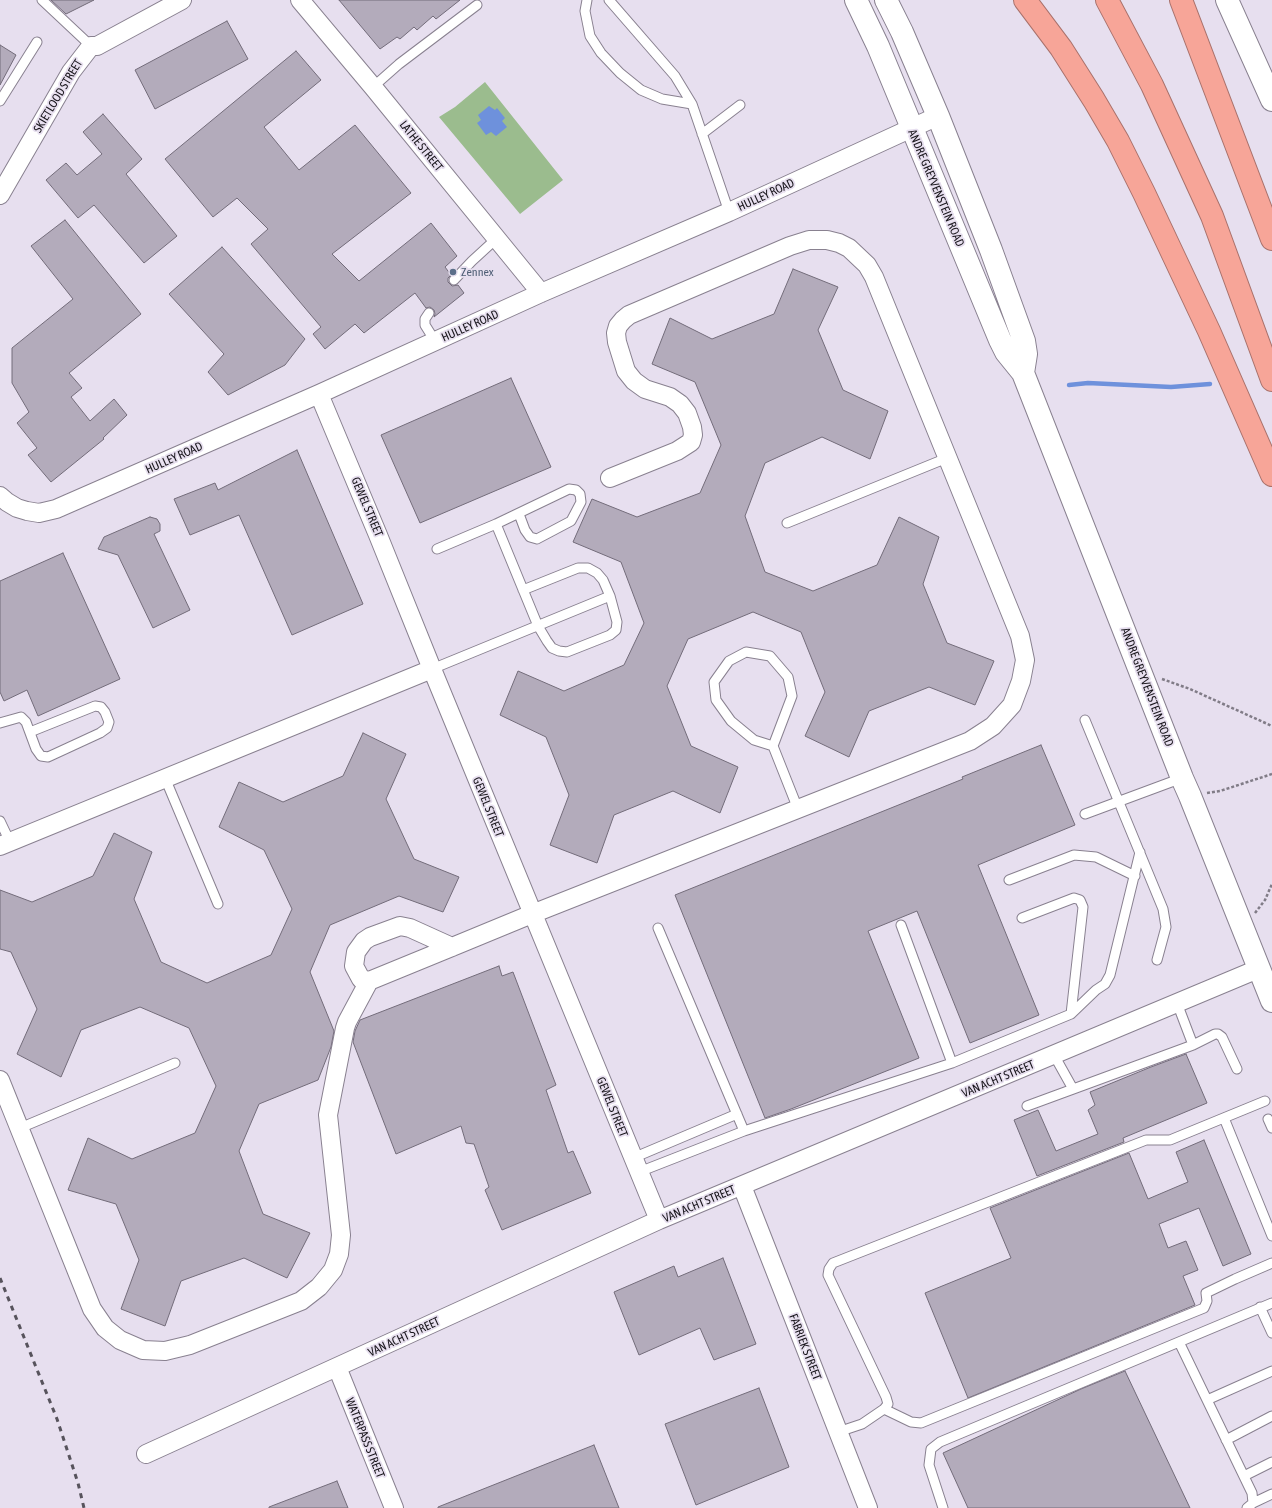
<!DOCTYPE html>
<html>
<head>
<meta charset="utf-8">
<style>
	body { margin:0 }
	canvas { display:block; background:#e7dfef }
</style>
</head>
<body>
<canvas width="1272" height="1508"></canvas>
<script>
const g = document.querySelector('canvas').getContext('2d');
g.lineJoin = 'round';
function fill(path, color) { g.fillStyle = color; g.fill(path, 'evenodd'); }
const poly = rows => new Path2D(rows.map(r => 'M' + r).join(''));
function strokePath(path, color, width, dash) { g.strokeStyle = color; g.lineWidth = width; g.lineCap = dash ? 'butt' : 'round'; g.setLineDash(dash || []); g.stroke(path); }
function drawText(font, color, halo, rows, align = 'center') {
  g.font = font + ' "Asap Condensed",sans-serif'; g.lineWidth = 3.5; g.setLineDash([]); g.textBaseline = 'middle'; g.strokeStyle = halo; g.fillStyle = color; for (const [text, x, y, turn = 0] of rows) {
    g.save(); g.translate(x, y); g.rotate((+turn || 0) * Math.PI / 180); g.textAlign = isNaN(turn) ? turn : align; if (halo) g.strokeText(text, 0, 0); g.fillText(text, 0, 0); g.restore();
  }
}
fill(poly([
	[485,82,563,180,520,214,439,117,455,107]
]), '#9bbc8e');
fill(poly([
	[489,106,495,110,497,108,505,118,502,121,507,127,496,136,491,132,486,135,477,123,481,120,478,115]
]), '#6e91dc');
strokePath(poly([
	[1069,385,1088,383,1171,387,1210,384]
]), '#6e91dc', 4.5);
const building = poly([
	[51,0,94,0,66,14,51,0],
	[339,0,460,0,436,19,433,16,417,30,414,27,400,39,397,37,380,49,339,0],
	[227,21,248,59,155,109,135,70,227,21],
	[0,45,16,55,0,85,0,45],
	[296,51,321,80,264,127,299,170,355,125,411,193,332,254,359,281,431,223,457,256,445,267,451,275,448,278,448,282,452,286,458,285,464,293,434,317,435,314,434,310,430,307,426,308,415,293,364,333,355,324,325,349,313,334,321,327,251,244,268,229,237,198,213,217,165,159,296,51],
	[103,114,142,159,126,174,177,236,144,263,94,205,78,218,46,180,66,163,77,175,102,154,83,132,103,114],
	[65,220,141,314,69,373,82,388,71,397,90,421,114,399,127,415,103,438,104,439,51,482,28,455,37,448,17,423,29,412,12,383,12,348,73,299,31,246,65,220],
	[222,247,305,339,285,365,228,395,208,372,224,354,169,294,222,247],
	[793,269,838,287,818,330,843,390,888,411,870,459,822,437,765,463,745,516,765,572,813,591,877,565,899,517,939,537,923,584,947,643,994,661,975,705,929,687,869,711,849,757,805,736,825,692,801,632,753,612,688,639,667,686,691,746,738,767,720,813,673,791,614,815,597,863,550,845,569,795,546,737,500,715,518,671,564,691,624,665,644,623,621,562,573,542,592,499,637,517,700,493,721,445,695,382,652,364,670,318,712,339,774,314,793,269],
	[511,378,551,467,420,523,381,435,511,378],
	[297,450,363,604,292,635,239,515,190,535,174,499,215,483,218,490,297,450],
	[150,517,157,519,160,524,160,531,154,534,190,610,153,628,118,555,98,549,104,537,150,517],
	[63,553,120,679,38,716,27,690,4,701,0,692,0,581,63,553],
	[363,733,406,754,386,799,414,859,459,877,443,912,399,896,330,925,310,972,334,1031,331,1047,318,1080,259,1104,239,1151,263,1214,310,1233,287,1278,244,1258,181,1281,165,1326,121,1309,139,1260,116,1204,68,1190,88,1138,132,1159,195,1133,216,1086,189,1028,140,1007,81,1030,61,1077,17,1054,37,1009,11,952,0,949,0,890,32,902,93,876,114,833,152,852,134,899,161,962,207,983,271,955,292,909,264,850,219,827,239,782,283,802,343,776,363,733],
	[1041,745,1075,825,978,865,1039,1015,970,1043,917,911,868,931,919,1058,791,1109,765,1118,675,895,963,779,962,777,1041,745],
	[499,966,502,976,513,972,556,1085,546,1090,568,1153,573,1151,591,1193,502,1230,485,1190,489,1187,474,1144,466,1143,461,1126,396,1154,353,1042,355,1031,360,1020,499,966],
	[1186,1054,1207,1103,1123,1138,1124,1142,1037,1176,1014,1120,1038,1110,1056,1151,1098,1134,1088,1110,1095,1105,1090,1092,1151,1067,1186,1054],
	[1204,1140,1251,1254,1223,1266,1199,1208,1159,1224,1168,1248,1186,1241,1198,1270,1183,1276,1195,1305,968,1398,925,1293,1011,1258,990,1208,1129,1153,1148,1199,1188,1182,1176,1152,1204,1140],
	[723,1258,756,1344,714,1360,700,1328,639,1355,614,1292,674,1266,678,1277,723,1258],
	[1125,1371,1190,1508,968,1508,943,1453,1081,1389,1125,1371],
	[759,1388,789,1467,696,1505,665,1424,759,1388],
	[594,1445,619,1508,438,1508,438,1507,594,1445],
	[337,1481,348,1508,269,1508,269,1507,337,1481]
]);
fill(building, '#b3abbb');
strokePath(building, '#736c7a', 1);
const lane = poly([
	[42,0,91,46],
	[587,0,585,11,590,36,601,53,620,73,641,90,662,99,692,104,729,212],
	[609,0,675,76,692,104],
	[373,87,399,64,477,5],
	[0,101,37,42],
	[702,134,740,105],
	[454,280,472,261,496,239],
	[429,313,425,319,425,325,435,341],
	[787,523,947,458],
	[496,524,538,626,547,641,552,648,559,651,567,652,610,635,616,630,617,622,610,596,603,580,597,573,588,568,578,568,523,590],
	[437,549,496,524,569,489,576,490,580,494,581,502,571,521,537,539,530,537,525,530,519,514],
	[432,669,610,596],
	[1085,720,1163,909,1166,927,1157,960],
	[0,723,21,717,26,722,36,749,41,756,48,757,100,733,107,728,109,722,105,712,101,707,95,706,30,732],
	[773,746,754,740,731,721,716,700,714,682,729,661,746,652,770,656,788,677,792,696,773,746,798,809],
	[165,778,218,904],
	[1085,814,1182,778],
	[0,821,10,842],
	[1009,880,1074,855,1096,857,1135,876],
	[1022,918,1074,898,1080,900,1083,907,1071,1014],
	[901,925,952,1063],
	[658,928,744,1131],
	[1177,1003,1193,1045],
	[1054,1055,1073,1089],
	[1027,1106,1193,1045,1215,1034,1218,1034,1222,1037,1237,1069],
	[1224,1118,1272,1236],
	[1268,1119,1272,1128],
	[20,1128,175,1063],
	[633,1158,737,1114],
	[639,1172,744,1131,952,1063,1071,1014,1096,990,1105,984,1110,975,1140,852],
	[1260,1307,1272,1333],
	[1179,1342,1252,1493,1253,1503,1247,1508],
	[1207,1400,1272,1371],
	[884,1409,911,1422,921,1423,1204,1308,1207,1301,1206,1293,1235,1279,1272,1263],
	[838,1432,862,1424,884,1409,888,1404,886,1397,828,1275,829,1269,833,1263,1146,1140,1170,1140,1265,1101],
	[1226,1440,1272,1416],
	[1244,1476,1272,1462],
	[1253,1503,1272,1494],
	[943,1508,929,1465,931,1449,940,1442,1272,1303]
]);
const street = poly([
	[300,0,373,87,541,293],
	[0,195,71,72,91,46,97,46,182,0],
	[319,394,378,535,432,669,659,1220],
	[0,496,7,502,17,508,27,511,39,513,56,509,319,394,541,293,729,212,938,116],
	[0,846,432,669],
	[452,947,410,928,400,926,370,937,364,941,356,952,354,966,361,979,369,981,452,947,532,914,970,741,993,726,1012,705,1021,681,1025,660,1020,636,874,277,867,265,849,248,839,243,827,240,809,240,790,246,629,315,623,320,618,326,616,333,617,342,626,371,634,381,645,389,670,397,680,404,687,413,692,427,693,435,691,442,677,451,610,478],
	[0,1080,92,1309,105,1328,120,1340,143,1350,165,1351,190,1345,301,1301,319,1287,333,1270,339,1254,341,1235,328,1115,345,1028,347,1022,369,981],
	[742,1186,868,1508],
	[337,1367,394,1508],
	[146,1454,659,1220,1258,969]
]);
const secondary = poly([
	[856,0,878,46,1000,340,1006,352,1023,373,1182,778,1190,796,1272,1001],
	[886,0,902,32,938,116,991,250,1024,341,1026,354,1023,373],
	[1227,0,1272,100]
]);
const highway = poly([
	[1025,0,1061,48,1094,100,1118,141,1144,193,1209,331,1272,475],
	[1107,0,1152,85,1212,216,1272,380],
	[1181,0,1272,239]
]);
strokePath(lane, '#898190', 11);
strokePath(street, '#898190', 20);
strokePath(secondary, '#898190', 24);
strokePath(highway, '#a9726c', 24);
strokePath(poly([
	[1162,679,1190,689,1272,726],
	[1207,793,1220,791,1272,774],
	[1255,913,1265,900,1272,884]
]), '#817c87', 2.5, [3, 2]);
strokePath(lane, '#fff', 9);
strokePath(street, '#fff', 18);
strokePath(secondary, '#fff', 22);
strokePath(highway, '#f7a598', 22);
strokePath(poly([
	[0,1278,57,1419,78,1483,84,1508]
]), '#57535c', 3, [5, 5]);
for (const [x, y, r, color] of [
	[453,272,4,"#5c6f8a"]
]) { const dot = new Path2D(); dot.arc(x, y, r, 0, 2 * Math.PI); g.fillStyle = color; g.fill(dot); strokePath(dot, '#e7dfef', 1.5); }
drawText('12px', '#17141a', '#e7dfef', [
	["SKIETLOOD STREET",58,96,-59],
	["LATHE STREET",421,146,51],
	["ANDRE GREYVENSTEIN ROAD",936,188,67],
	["HULLEY ROAD",766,195,-25],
	["HULLEY ROAD",470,326,-24],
	["HULLEY ROAD",174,458,-24],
	["GEWEL STREET",367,507,67],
	["ANDRE GREYVENSTEIN ROAD",1147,687,69],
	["GEWEL STREET",488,807,68],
	["VAN ACHT STREET",998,1079,-23],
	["GEWEL STREET",612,1107,68],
	["VAN ACHT STREET",699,1204,-23],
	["VAN ACHT STREET",404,1337,-25],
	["FABRIEK STREET",805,1347,69],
	["WATERPASS STREET",365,1438,68]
]);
drawText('12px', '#4e5e75', '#e7dfef', [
	["Zennex",461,272]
], 'left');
</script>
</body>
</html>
